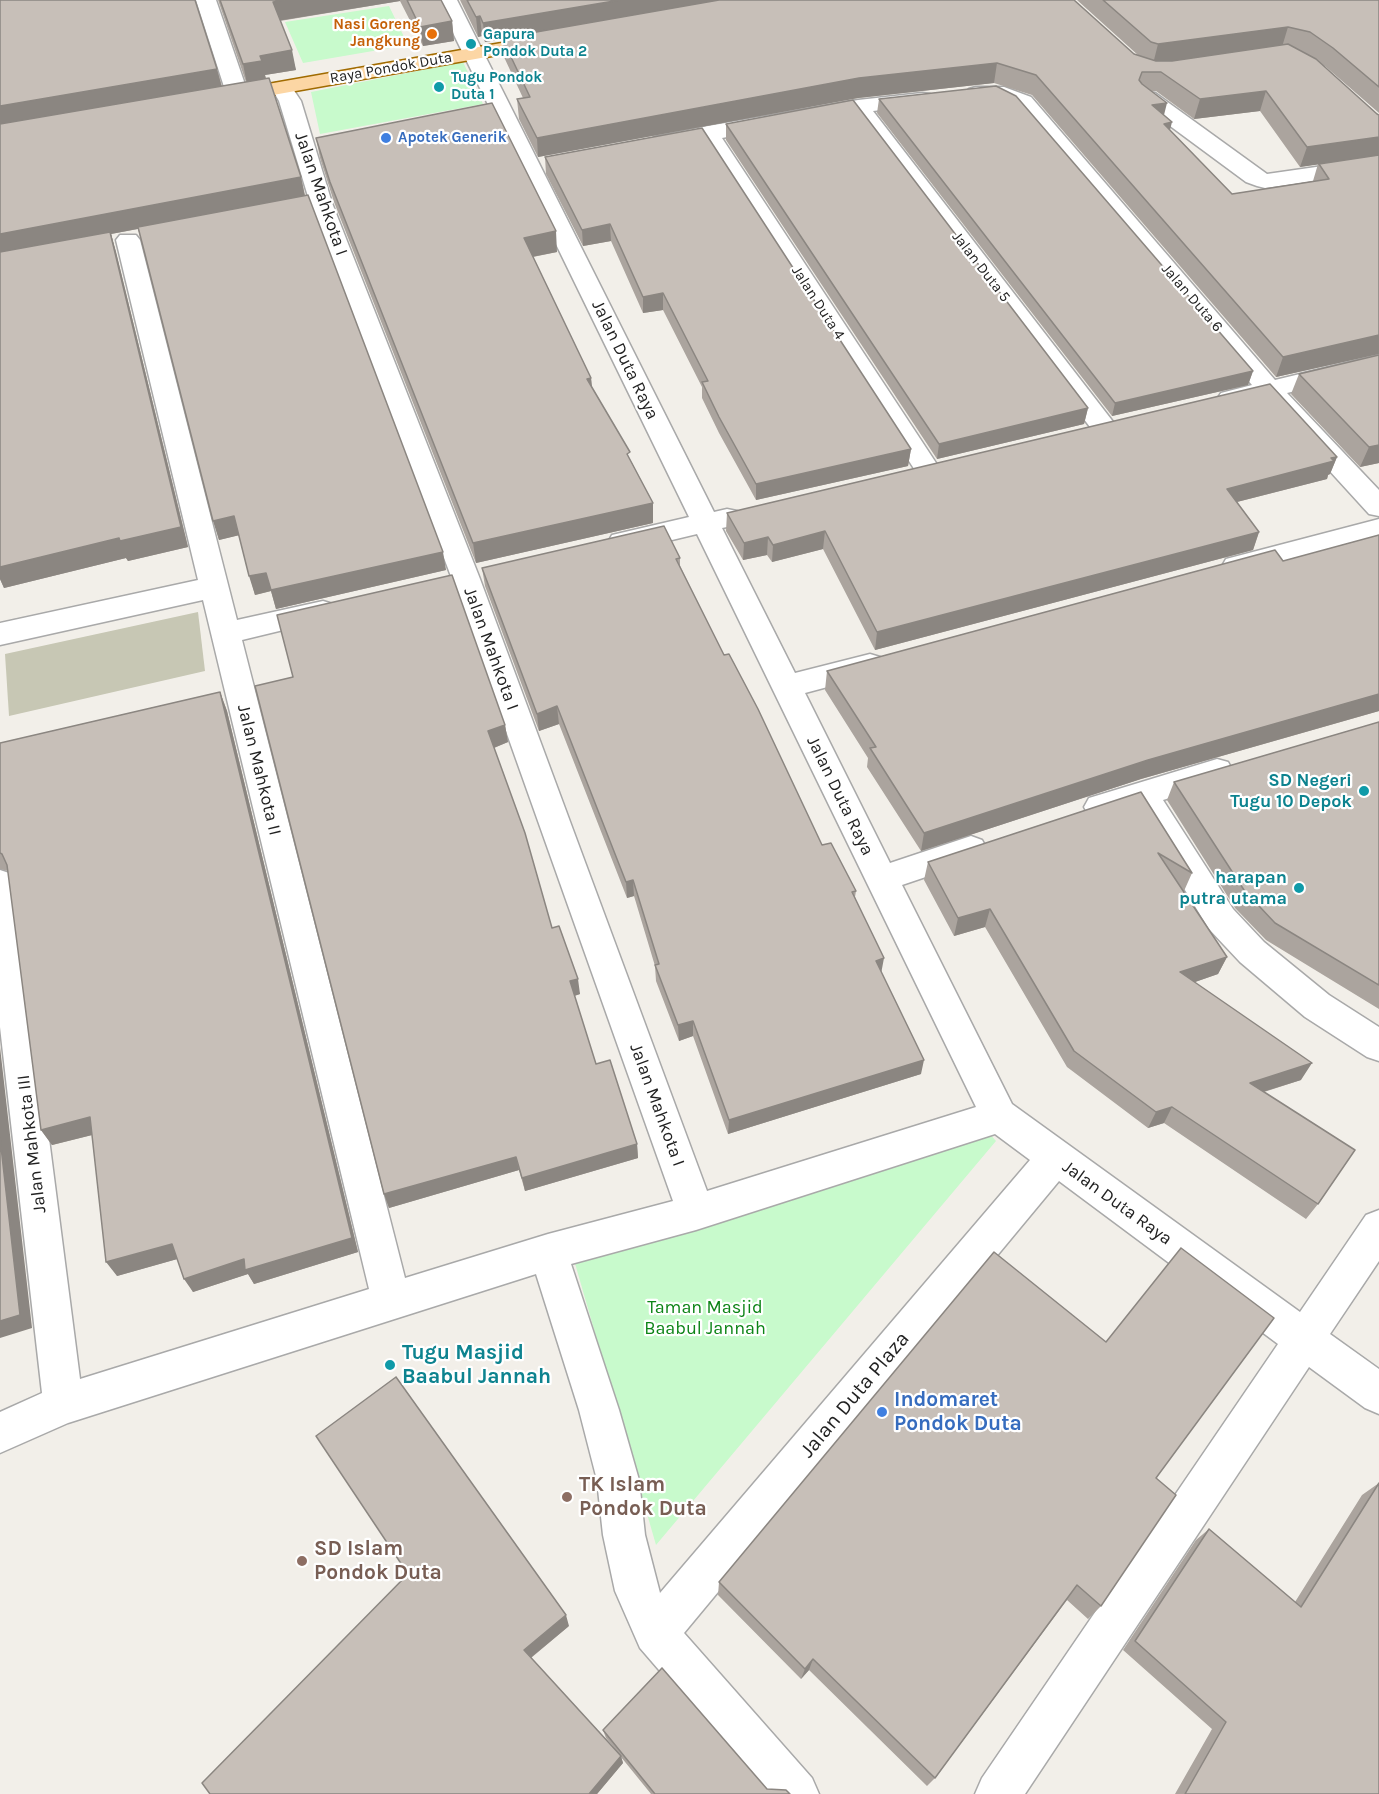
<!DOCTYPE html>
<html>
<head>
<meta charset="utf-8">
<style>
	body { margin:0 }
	canvas { display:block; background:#f2efe9 }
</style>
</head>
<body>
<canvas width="1379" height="1794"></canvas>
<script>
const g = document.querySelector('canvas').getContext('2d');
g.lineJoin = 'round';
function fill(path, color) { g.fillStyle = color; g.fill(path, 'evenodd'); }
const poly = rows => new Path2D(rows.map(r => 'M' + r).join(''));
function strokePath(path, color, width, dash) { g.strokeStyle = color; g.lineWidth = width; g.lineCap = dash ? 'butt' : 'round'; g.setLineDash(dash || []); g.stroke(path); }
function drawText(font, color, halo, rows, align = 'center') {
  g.font = font + ' Karla,sans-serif'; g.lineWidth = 4.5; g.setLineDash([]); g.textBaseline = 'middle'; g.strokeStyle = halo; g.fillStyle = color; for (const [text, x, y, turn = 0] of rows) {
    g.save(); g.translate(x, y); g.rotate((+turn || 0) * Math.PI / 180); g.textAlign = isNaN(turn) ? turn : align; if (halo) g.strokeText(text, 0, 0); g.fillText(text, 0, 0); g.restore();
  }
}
fill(poly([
	[198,612,205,671,9,716,5,654]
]), '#c7c7b4');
fill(poly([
	[389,6,408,45,303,63,285,22],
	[463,62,483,104,320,134,311,92],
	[979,1122,996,1141,656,1545,570,1246]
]), '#c8facc');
const minor = poly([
	[196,0,216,0,249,96,246,101,230,101,227,96,196,0],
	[437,0,457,0,714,512,727,509,737,511,741,518,737,525,722,528,795,673,870,654,880,657,885,665,880,673,805,693,890,863,971,836,982,840,987,849,982,858,902,885,1012,1104,1300,1312,1366,1215,1379,1210,1379,1261,1330,1334,1379,1369,1379,1414,1365,1408,1309,1367,1025,1794,975,1794,982,1778,1278,1344,1059,1181,684,1633,812,1778,819,1794,766,1794,640,1648,615,1591,603,1535,597,1480,579,1410,536,1274,68,1423,0,1453,0,1412,42,1393,0,1027,0,870,12,874,16,883,80,1379,369,1289,203,600,0,645,0,623,198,580,116,240,120,235,136,235,140,240,237,620,323,601,333,604,337,611,333,618,242,640,405,1278,548,1234,673,1201,452,579,310,203,279,101,271,87,275,83,289,83,301,101,332,203,480,579,707,1191,976,1107,697,534,622,552,612,549,608,542,612,535,689,517,437,0],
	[995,1134,1030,1160,660,1593,645,1535,639,1480,619,1410,571,1264,696,1230,995,1134],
	[976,87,1004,87,1031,97,1275,380,1379,355,1379,371,1287,393,1379,490,1379,516,1369,514,1264,399,1230,407,1221,405,1217,399,1221,393,1252,385,1015,107,1000,99,969,97,965,93,969,89,976,87],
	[1147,92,1155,93,1267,174,1379,158,1379,172,1265,188,1257,186,1246,182,1139,103,1136,98,1139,93,1147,92],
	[922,93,930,94,933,99,930,104,873,111,1114,423,1118,429,1114,435,1105,437,1096,435,853,113,722,138,942,472,938,478,929,481,920,478,702,141,662,149,654,147,651,142,654,137,708,126,858,100,922,93],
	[1379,519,1379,537,1236,576,1226,573,1222,566,1226,559,1379,519],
	[1217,759,1228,762,1233,771,1228,780,1163,800,1233,909,1264,942,1329,995,1379,1027,1379,1061,1367,1057,1305,1017,1240,962,1209,929,1135,809,1100,819,1089,816,1084,807,1089,798,1217,759]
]);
const major = poly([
	[547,35,554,37,557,41,554,45,228,103,220,102,217,97,220,92,228,91,547,35]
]);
strokePath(minor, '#a9a9a9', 3);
strokePath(major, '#a06b00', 3);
fill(minor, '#fff');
fill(major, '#fcd6a4');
fill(poly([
	[0,0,217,69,222,86,246,82,218,0,441,0,452,21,454,41,423,46,400,1,280,21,296,70,265,75,301,177,305,195,446,570,276,609,271,591,255,595,239,535,219,540,138,229,111,234,116,252,188,547,128,561,126,558,4,588,0,579],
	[460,0,1074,0,1134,54,1139,56,1077,0,1379,0,1379,113,1326,67,1320,63,1377,114,1379,115,1379,354,1276,377,1032,95,994,83,858,98,538,157,519,119,517,99,523,98,504,57,502,39,485,42,482,36,478,37],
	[1151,91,1156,91,1194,119,1260,111,1300,167,1318,164,1313,181,1232,194,1170,130,1164,115],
	[879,99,1253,371,1248,385,1112,416,877,113],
	[726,124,1088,408,1084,424,937,459,726,140],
	[316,138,557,252,533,257,591,378,592,387,653,503,653,523,476,563,334,202,320,158],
	[545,157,911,449,908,466,756,500,719,433,702,398,702,387,663,310,643,313,611,241,583,246,546,174],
	[1379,355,1379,463,1360,467,1291,394,1299,374],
	[1337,457,1330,474,1328,475,1327,479,1237,502,1259,532,1253,550,875,650,823,549,772,562,767,555,743,560,726,531,727,513],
	[1379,535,1379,711,1141,779,921,851,867,767,868,758,825,690,827,671,1283,561],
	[680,558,680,566,724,655,822,845,856,891,855,897,881,972,921,1074,728,1134,693,1036,679,1041,656,981,655,966,634,896,627,898,559,724,539,731,485,586,482,568],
	[255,686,505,725,508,742,494,748,552,928,580,994,574,996,596,1064,637,1144,638,1158,525,1191,519,1170,389,1208,384,1194],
	[220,692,227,711,358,1252,254,1284,248,1274,193,1292,177,1259,117,1276,92,1135,52,1145,41,1130,8,871,0,869,0,743],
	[1379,722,1379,1009,1266,940,1235,908,1167,800,1174,782],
	[1141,792,1192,873,1184,891,1227,957,1218,974,1195,982,1301,1080,1264,1092,1318,1204,1306,1219,1164,1123,1148,1128,1067,1067,985,927,954,936,924,880,928,862],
	[1156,1478,1101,1606,1088,1619,1067,1600,935,1778,927,1786,809,1670,801,1679,718,1595,719,1582],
	[1379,1483,1379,1794,1175,1794,1212,1729,1123,1650,1196,1540,1209,1529,1295,1602,1362,1495],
	[569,1626,531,1658,616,1750,606,1738,603,1730,767,1789,790,1794,651,1794,621,1757,623,1763,597,1794,210,1794]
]), '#aba49e');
fill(poly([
	[285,0,400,0,400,1,277,21,273,2],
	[620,0,735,0,485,42,483,23],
	[480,16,482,36,478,37,476,17],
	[452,21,454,41,423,46,420,27],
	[1288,27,1282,47,1153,64,1158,44],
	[292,50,296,70,265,75,266,81,247,84,243,64,260,56],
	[997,63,994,83,858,98,538,157,537,138,859,78],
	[217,69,222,88,0,127,0,106],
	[1266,91,1260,111,1194,119,1200,99],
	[1167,103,1162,123,1152,105],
	[1172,122,1167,142,1164,124],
	[1379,137,1379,156,1300,167,1307,147],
	[301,177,305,197,111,234,116,252,188,547,128,561,126,558,4,588,0,579,0,567,119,538,0,255,0,234],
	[610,224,611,241,583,246,582,230],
	[556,231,557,252,526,258,524,238],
	[663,293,663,310,643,313,643,297],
	[1379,335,1379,354,1276,377,1283,357],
	[1253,371,1248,385,1112,416,1115,403],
	[591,378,593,399,587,379],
	[1088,408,1084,424,937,459,939,444],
	[1379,445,1379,463,1360,467,1369,447],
	[911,449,908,466,756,500,756,484],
	[1337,457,1330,474,1328,475,1327,479,1221,506,1227,489],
	[653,503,653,523,476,563,473,543],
	[234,516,240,535,219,540,213,521],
	[825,531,823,549,772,562,773,545],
	[1259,532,1253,550,875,650,877,632],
	[768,537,767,555,743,560,744,543],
	[443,552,446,570,276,609,271,591,255,595,249,576,266,573],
	[220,692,227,711,358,1252,254,1284,248,1274,193,1292,184,1279],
	[1379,694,1379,711,1141,779,921,851,924,833,1148,760],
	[557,706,559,724,539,731,537,714],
	[505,725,508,742,491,749,488,731],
	[633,880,634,896,627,898,626,882],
	[990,909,985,927,954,936,958,918],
	[1227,957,1218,974,1172,990,1180,972],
	[884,958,881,974,876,961],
	[578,979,580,994,571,997,570,981],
	[693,1021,693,1036,679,1041,678,1025],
	[0,1047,32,1328,0,1338],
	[924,1060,921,1074,728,1134,729,1120],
	[1312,1063,1301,1080,1240,1099,1250,1083],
	[1172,1107,1164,1123,1148,1128,1156,1112],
	[90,1117,100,1133,52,1145,41,1130],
	[637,1144,638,1158,525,1191,522,1178],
	[516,1157,519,1170,389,1208,384,1194],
	[172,1244,181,1258,117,1276,106,1262],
	[566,1615,569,1626,528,1660,524,1650],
	[813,1659,809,1670,801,1679,805,1669],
	[621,1756,623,1763,597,1794,589,1794]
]), '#8b8681');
const building = poly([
	[0,0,195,0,217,69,0,106,0,0],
	[220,0,285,0,273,2,292,50,260,56,262,61,243,64,220,0],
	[407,0,441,0,452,21,420,27,407,0],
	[467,0,620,0,483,23,480,16,476,17,467,0],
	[719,0,1074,0,1134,54,1156,61,1172,61,1288,44,1316,59,1377,114,1379,115,1379,137,1307,147,1266,91,1200,99,1161,72,1142,72,1139,80,1142,84,1167,103,1152,105,1172,122,1164,124,1232,194,1329,179,1319,164,1379,155,1379,335,1283,357,1036,75,997,63,859,78,537,138,517,99,530,97,502,38,719,0],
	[1103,0,1379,0,1379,87,1333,48,1310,32,1288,27,1158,44,1151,42,1103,0],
	[269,78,301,177,0,234,0,124,269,78],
	[996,86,1016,96,1253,371,1115,403,879,99,996,86],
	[853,100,1088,408,939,444,726,124,853,100],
	[492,103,556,231,524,238,591,378,587,379,630,452,627,454,653,503,473,543,330,182,316,138,492,103],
	[702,128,911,449,756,484,719,417,702,382,708,381,663,293,643,297,610,224,582,230,545,157,702,128],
	[308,195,443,552,271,590,266,573,249,576,234,516,213,521,138,227,308,195],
	[110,232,181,527,120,541,119,538,0,567,0,252,110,232],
	[1379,355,1379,445,1369,447,1299,374,1379,355],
	[1270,384,1337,457,1331,458,1334,461,1227,489,1259,532,877,632,825,531,773,545,768,537,744,543,727,513,1270,384],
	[664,526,680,558,676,559,724,655,729,654,758,709,822,845,831,843,856,891,852,892,884,958,876,961,924,1060,729,1120,693,1021,678,1025,655,965,659,964,633,880,626,882,557,706,537,714,482,568,664,526],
	[1379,535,1379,694,1148,760,924,833,870,748,876,747,827,671,1275,550,1283,561,1379,535],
	[452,575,505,725,488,731,525,833,552,928,559,926,578,979,570,981,596,1064,610,1060,637,1144,522,1178,516,1157,384,1194,255,686,293,677,277,615,452,575],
	[220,692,352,1238,245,1270,244,1259,184,1279,172,1244,106,1262,90,1117,41,1130,7,865,2,854,0,853,0,743,220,692],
	[1379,722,1379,985,1275,923,1244,890,1174,782,1379,722],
	[1141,792,1192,873,1158,853,1227,957,1180,972,1312,1063,1250,1083,1355,1150,1318,1204,1172,1107,1156,1112,1074,1051,990,909,958,918,928,862,1141,792],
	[0,1138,20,1315,0,1321,0,1138],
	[1181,1248,1274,1318,1156,1478,1176,1495,1101,1606,1077,1585,935,1778,813,1659,805,1669,719,1582,994,1252,1106,1342,1181,1248],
	[396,1377,566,1615,524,1650,621,1756,589,1794,210,1794,202,1783,408,1574,316,1436,396,1377],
	[1379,1483,1379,1794,1185,1794,1226,1722,1135,1641,1209,1529,1301,1607,1379,1483],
	[662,1668,767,1789,786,1790,790,1794,655,1794,603,1730,662,1668]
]);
fill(building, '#c7bfb8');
strokePath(building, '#8b8681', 1.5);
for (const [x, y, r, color] of [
	[432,34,6,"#e8710a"],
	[471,44,6,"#0f9aa8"],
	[439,87,6,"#0f9aa8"],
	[386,138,6,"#3f7fe0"],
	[1364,791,6,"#0f9aa8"],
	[1299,888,6,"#0f9aa8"],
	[390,1365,6,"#0f9aa8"],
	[882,1412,6,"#3f7fe0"],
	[567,1497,6,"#8d6e63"],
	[302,1561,6,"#8d6e63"]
]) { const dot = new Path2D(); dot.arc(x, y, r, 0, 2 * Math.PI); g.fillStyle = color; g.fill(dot); strokePath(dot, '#fff', 2); }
drawText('bold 15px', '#c56008', '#fff', [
	["Nasi Goreng",420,25],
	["Jangkung",420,42]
], 'right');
drawText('bold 15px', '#0d838f', '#fff', [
	["Gapura",483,35],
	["Pondok Duta 2",483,52],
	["Tugu Pondok",451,78],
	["Duta 1",451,95]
], 'left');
drawText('15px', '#222', '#fff', [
	["Raya Pondok Duta",391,68,-10],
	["Jalan Duta 5",981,267,52],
	["Jalan Duta 6",1192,298,49],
	["Jalan Duta 4",818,303,57]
]);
drawText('bold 15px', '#366cbe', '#fff', [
	["Apotek Generik",398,138]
], 'left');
drawText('18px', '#222', '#fff', [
	["Jalan Mahkota I",321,194,71],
	["Jalan Duta Raya",625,360,64],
	["Jalan Mahkota I",491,649,70],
	["Jalan Mahkota II",259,770,76],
	["Jalan Duta Raya",840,796,64],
	["Jalan Mahkota I",657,1105,70],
	["Jalan Mahkota III",32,1144,-97],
	["Jalan Duta Raya",1117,1203,36]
]);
drawText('bold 18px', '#0d838f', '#fff', [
	["SD Negeri",1352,781],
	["Tugu 10 Depok",1352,802],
	["harapan",1287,878],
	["putra utama",1287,899]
], 'right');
drawText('18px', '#0c8416', '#fff', [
	["Taman Masjid",705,1308],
	["Baabul Jannah",705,1329]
]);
drawText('bold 21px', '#0d838f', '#fff', [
	["Tugu Masjid",402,1353],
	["Baabul Jannah",402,1377]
], 'left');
drawText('21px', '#222', '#fff', [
	["Jalan Duta Plaza",855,1395,-50]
]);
drawText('bold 21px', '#366cbe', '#fff', [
	["Indomaret",894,1400],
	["Pondok Duta",894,1424]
], 'left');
drawText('bold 21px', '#785e54', '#fff', [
	["TK Islam",579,1485],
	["Pondok Duta",579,1509],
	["SD Islam",314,1549],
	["Pondok Duta",314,1573]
], 'left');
</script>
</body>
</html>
